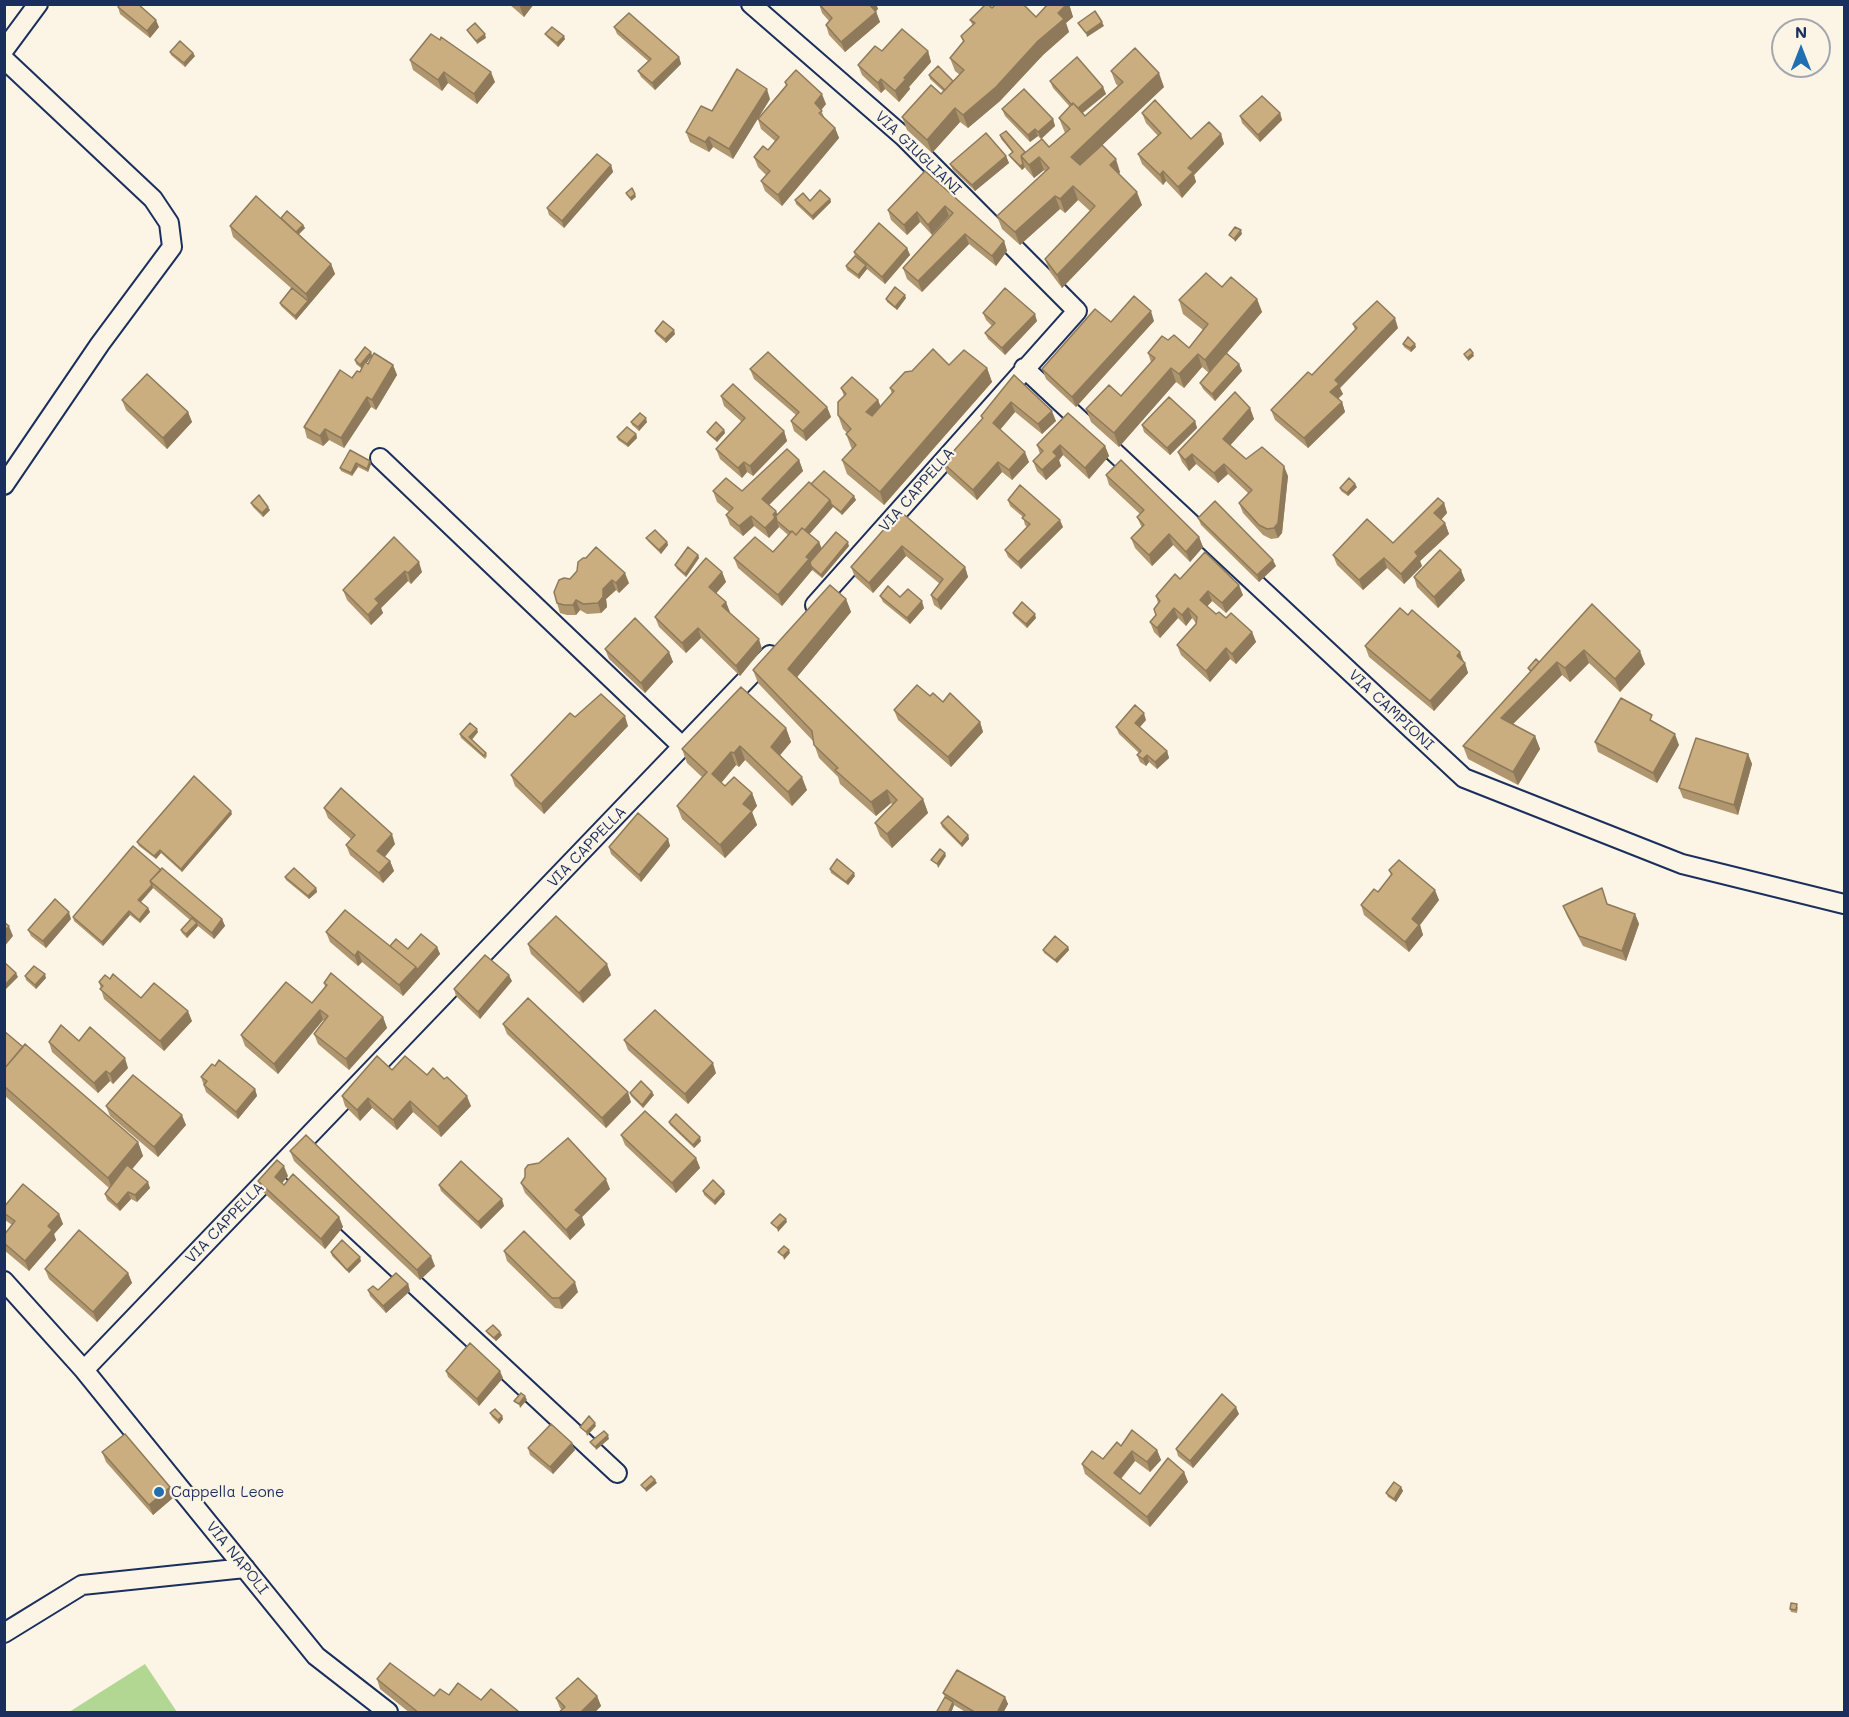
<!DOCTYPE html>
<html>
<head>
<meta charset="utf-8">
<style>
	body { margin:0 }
	#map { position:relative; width:1849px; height:1717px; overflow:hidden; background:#fcf5e5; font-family:Mali,sans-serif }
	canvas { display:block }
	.frame { position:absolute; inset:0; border:6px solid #1b2f5e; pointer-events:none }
	.north { position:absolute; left:1771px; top:18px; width:60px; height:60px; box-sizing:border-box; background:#fcf5e5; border:2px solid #a2a6af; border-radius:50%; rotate:0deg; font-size:16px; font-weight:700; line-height:24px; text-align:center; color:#1b2f5e }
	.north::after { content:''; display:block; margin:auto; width:21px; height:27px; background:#1f6fb2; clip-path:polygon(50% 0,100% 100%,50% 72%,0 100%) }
</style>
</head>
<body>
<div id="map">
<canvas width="1849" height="1717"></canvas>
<div class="frame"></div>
<div class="north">N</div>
</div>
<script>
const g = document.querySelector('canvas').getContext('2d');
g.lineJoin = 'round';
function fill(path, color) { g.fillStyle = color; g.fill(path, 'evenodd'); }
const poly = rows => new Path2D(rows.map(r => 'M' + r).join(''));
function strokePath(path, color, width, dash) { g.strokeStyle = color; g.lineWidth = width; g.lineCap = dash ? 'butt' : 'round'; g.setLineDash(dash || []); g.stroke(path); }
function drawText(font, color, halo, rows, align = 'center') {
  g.font = font + ' Mali,sans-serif'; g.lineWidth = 4.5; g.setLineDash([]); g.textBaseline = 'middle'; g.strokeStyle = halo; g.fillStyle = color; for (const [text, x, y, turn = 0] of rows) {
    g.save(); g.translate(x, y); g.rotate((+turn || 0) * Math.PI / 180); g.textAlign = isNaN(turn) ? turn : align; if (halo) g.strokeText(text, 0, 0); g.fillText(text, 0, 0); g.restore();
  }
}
fill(poly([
	[145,1664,177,1712,69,1712]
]), '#b2d792');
const minor = poly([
	[751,4,904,137,1077,311,815,605],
	[4,50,38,4],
	[4,59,153,199,169,223,172,247,100,344,4,485],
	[1024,368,1464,778,1682,864,1844,904],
	[380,458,683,747],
	[284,1163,617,1473],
	[4,1281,84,1370,316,1656,388,1712],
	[84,1370,770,655],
	[4,1633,82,1585,245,1568]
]);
strokePath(minor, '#1b2f5e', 22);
strokePath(minor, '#fcf5e5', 18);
fill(poly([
	[509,4,534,4,524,17],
	[819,4,876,4,878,9,876,11,880,22,845,52,829,35,826,25,829,21,822,13],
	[1048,4,1069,4,1073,17,1066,23,1069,32,1043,55,1000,101,968,128,960,122,932,153,907,130,902,117,941,94,943,91,930,79,929,75,953,81,960,75,955,71,950,58,963,41,961,36,973,26,970,20,992,8,1036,17],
	[118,7,159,27,150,38,120,14],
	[614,27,679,57,681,64,655,90,641,77,638,71,648,61,617,34],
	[545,34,565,39,558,47,547,37],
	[440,40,495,82,477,104,448,83,442,91,413,70,410,60],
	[882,51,928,51,931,62,909,87,910,89,899,102,885,89,881,93,862,75,858,65],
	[170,52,195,56,185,67,171,55],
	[1111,71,1164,87,1102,145,1120,172,1119,174,1142,205,1062,288,1050,272,1045,259,1090,211,1078,200,1065,213,1060,209,1020,245,1002,229,997,216,1045,172,1044,170,1034,178,1026,169,1025,167,1022,170,1011,158,1009,155,1012,152,1001,139,1000,135,1025,152,1049,147,1065,133,1059,118,1070,107,1053,88,1050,81,1103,87,1106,94,1083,113,1085,116,1118,86,1116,84],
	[785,82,826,104,821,110,825,119,835,128,839,138,782,206,765,191,761,181,766,175,758,167,754,157,768,150,775,141,761,129,758,119,786,85],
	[770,99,733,159,713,147,709,152,690,142,686,132,712,111],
	[1002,109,1053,119,1055,126,1041,139,1038,136,1030,142,1005,116],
	[1142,113,1191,139,1221,134,1224,144,1194,175,1196,182,1182,198,1166,181,1163,185,1142,164,1138,154,1158,136,1146,123],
	[1280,113,1282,120,1260,142,1242,123,1240,116],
	[1006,156,1009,163,975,191,953,170,950,164],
	[611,165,613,172,564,228,549,215,547,208],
	[925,171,1004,241,1007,251,996,266,969,244,922,292,907,279,903,268,950,217,949,216,932,235,920,222,907,235,891,220,888,210],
	[830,199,831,202,813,220,796,204,795,200,810,201],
	[281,218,303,225,305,228,299,234,331,264,335,274,296,320,281,306,280,303,291,288,233,237,230,226],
	[907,248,910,255,885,284,867,269,859,279,847,270,846,266,855,256,854,252],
	[1222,287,1257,299,1262,312,1227,353,1239,364,1242,371,1215,401,1203,389,1200,383,1209,373,1202,367,1184,388,1176,382,1119,447,1091,422,1086,409,1121,396,1151,362,1148,353,1168,340,1189,348,1203,330,1183,314,1179,300],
	[906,298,897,310,887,302,886,299],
	[983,313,1037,321,1005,355,988,339,985,333,992,326,986,320],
	[1154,321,1076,407,1046,379,1042,369],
	[1353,324,1398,328,1340,388,1343,394,1338,399,1342,402,1345,412,1308,448,1275,420,1271,410,1312,375,1355,330],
	[655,331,675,334,666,343,656,334],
	[1403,344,1416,347,1411,352,1404,347],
	[371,352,372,356,366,363,368,364,393,365,397,375,376,410,371,407,344,448,329,440,323,446,307,438,304,427,352,378,360,372,361,368,356,364,355,360],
	[949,365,987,368,992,382,884,505,847,474,842,460,852,449,851,447,846,434,847,433,843,429,838,415,844,396,841,388,878,400,881,407,892,394,890,388,912,371],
	[750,369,827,407,831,417,806,441,794,431,791,421,796,415,754,379],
	[1014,375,1056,421,1042,434,1015,412,1000,430,1029,462,1012,480,1002,472,977,500,947,473,943,463,982,419,981,416],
	[721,396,784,431,787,441,753,476,747,472,742,478,720,459,716,449,742,422,724,406],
	[122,400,188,412,192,422,167,449,126,410],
	[1250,408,1254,419,1230,445,1246,459,1288,476,1282,533,1278,538,1271,539,1263,535,1243,513,1239,503,1248,493,1228,474,1218,483,1196,464,1189,471,1182,462,1178,452],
	[1195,421,1197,428,1170,455,1144,432,1142,425],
	[631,422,647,422,639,431,632,425],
	[724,430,725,433,717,442,709,435,707,432],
	[636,434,637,438,628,447,618,440,617,437],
	[1037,445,1105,446,1109,456,1089,479,1063,455,1059,460,1061,466,1046,480,1037,471,1033,461,1040,454],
	[350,450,371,464,368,472,358,467,352,476,341,471,340,468],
	[799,460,803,471,769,505,778,514,811,484,856,500,842,515,833,507,809,534,819,542,822,549,849,546,822,578,812,570,782,606,738,568,734,558,773,552,788,535,779,527,769,538,754,526,743,536,730,525,726,515,729,512,717,502,713,491,742,491],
	[1106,475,1199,537,1203,547,1190,562,1173,545,1152,566,1135,548,1131,538,1142,528,1137,517,1140,514,1109,485],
	[1357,487,1348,496,1341,491,1340,488],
	[1008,500,1063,527,1021,569,1008,557,1005,550,1027,527,1025,525,1023,517,1010,506],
	[251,503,270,510,263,517,253,507],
	[1444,503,1447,513,1441,520,1445,523,1449,534,1420,561,1422,566,1404,584,1387,568,1363,590,1337,565,1333,555,1393,543],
	[900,511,965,567,968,577,941,610,934,605,931,595,940,584,906,556,873,593,855,577,851,567],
	[1198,518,1276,566,1259,582,1201,525],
	[394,537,422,572,411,584,408,581,381,608,383,613,371,625,347,600,343,590],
	[646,538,667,542,668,545,661,554,648,541],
	[698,555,699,558,686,577,677,569,675,565],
	[577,571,629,583,619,593,616,590,606,599,607,607,601,613,587,614,580,610,576,615,567,615,560,613,557,603,570,579],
	[722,572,726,582,716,593,726,602,729,613,762,649,740,676,701,638,686,653,659,627,655,617],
	[1414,577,1465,580,1438,608,1417,587],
	[1180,579,1243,595,1226,613,1212,601,1207,606,1216,614,1252,632,1256,642,1236,664,1230,659,1210,682,1181,655,1177,645,1196,624,1196,623,1192,618,1186,626,1178,618,1160,638,1154,632,1150,622,1156,615,1158,603,1156,596],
	[880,596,900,597,924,608,910,624,883,602],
	[846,599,851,612,797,677,923,799,928,813,892,848,880,836,875,823,893,805,891,803,876,816,840,784,838,777,819,758,813,741,758,683,753,670],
	[1592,604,1645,664,1620,692,1589,663,1570,682,1562,675,1513,724,1535,736,1540,749,1518,785,1468,759,1463,746,1530,672,1528,668,1539,662],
	[1013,613,1036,618,1027,628,1014,616],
	[1365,646,1465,663,1468,673,1434,711,1369,657],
	[605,649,669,652,673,662,645,693,609,659],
	[930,696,943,702,980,722,983,732,951,767,898,720,894,710],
	[575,717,628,726,544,814,515,786,511,775],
	[1146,720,1140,727,1167,751,1169,758,1157,769,1149,762,1146,766,1140,762,1137,755,1139,753,1119,734,1116,727],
	[1655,722,1679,745,1657,783,1598,752,1595,742],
	[786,728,791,742,780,755,807,790,792,806,745,760,739,767,736,765,721,783,725,786,752,793,757,806,752,812,757,825,725,858,682,819,677,806,702,777,687,763,682,749],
	[478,732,472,740,486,753,487,756,485,759,461,738,460,734],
	[1748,754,1752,764,1738,815,1683,798,1679,788],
	[324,808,395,844,385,857,390,861,394,871,383,883,350,855,346,845,351,839,328,818],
	[232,814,182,872,161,853,156,859,139,846,137,842],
	[941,823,968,835,969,839,962,847,942,827],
	[668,839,670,846,641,882,611,854,609,847],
	[830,869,855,876,848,885,831,873],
	[161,870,222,919,225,926,214,939,198,926,187,938,182,933,181,930,190,920,153,888,141,902,148,908,150,912,140,923,130,915,103,946,74,921,73,917],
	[1389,870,1439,900,1420,925,1423,935,1409,952,1364,915,1361,905,1378,892,1391,875],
	[285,877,316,888,317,892,309,899,286,880],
	[1608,904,1635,914,1639,924,1626,961,1583,946,1567,916,1563,906],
	[71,919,46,948,31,936,28,930],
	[326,932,390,946,408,949,437,947,440,954,403,996,362,962,358,966,330,942],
	[528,944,611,975,583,1003,531,954],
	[1068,947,1069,950,1057,963,1044,953,1043,950],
	[25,976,46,978,36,989,26,980],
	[110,979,141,998,192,1021,164,1051,104,999,99,982],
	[512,981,480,1019,456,996,454,989],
	[324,983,383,1017,387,1028,349,1070,318,1044,314,1034,325,1021,323,1020,278,1074,245,1046,241,1035,312,1003,325,987],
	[503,1024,631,1102,606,1128,507,1034],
	[4,1031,138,1142,143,1156,132,1169,150,1188,137,1202,131,1199,120,1211,107,1200,105,1194,109,1188,4,1095],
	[624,1040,716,1073,688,1104,628,1050],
	[79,1041,128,1068,113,1084,110,1081,98,1093,52,1052,49,1042],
	[392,1070,427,1075,471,1106,441,1137,413,1112,397,1130,372,1108,360,1121,345,1106,342,1096],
	[201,1077,255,1089,257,1096,238,1119,206,1092],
	[630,1093,654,1095,643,1108,631,1096],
	[106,1106,186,1125,158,1157,110,1116],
	[669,1122,701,1141,694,1148,670,1125],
	[621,1135,696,1158,700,1168,676,1193,625,1145],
	[290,1151,435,1266,420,1280,294,1161],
	[288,1176,282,1183,339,1217,343,1227,325,1249,262,1191,258,1181],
	[521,1183,610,1189,582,1217,585,1225,570,1240,525,1193],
	[439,1185,504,1206,481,1229,441,1191],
	[703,1191,725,1194,715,1205,704,1195],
	[4,1207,59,1214,63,1224,54,1234,56,1240,29,1271,4,1250,4,1235,12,1225,5,1220],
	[504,1251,578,1292,562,1309,555,1308,507,1261],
	[331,1252,361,1261,349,1273,332,1256],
	[45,1269,128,1273,132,1283,97,1322,49,1279],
	[408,1284,410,1291,386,1313,370,1296,368,1290,378,1290],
	[486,1331,502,1335,496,1341,488,1334],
	[446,1371,503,1378,479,1406,448,1377],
	[490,1413,502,1416,503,1419,499,1424,492,1417],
	[1239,1414,1193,1468,1178,1456,1176,1449],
	[1121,1446,1157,1450,1161,1460,1150,1472,1135,1461,1121,1479,1140,1494,1184,1472,1188,1482,1150,1527,1085,1474,1082,1464,1103,1459],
	[528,1448,575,1450,553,1474,530,1455],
	[102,1452,174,1497,153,1515,106,1462],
	[1401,1487,1403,1491,1396,1502,1388,1497,1386,1493],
	[1798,1607,1797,1613,1791,1612,1790,1609],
	[377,1679,434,1696,449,1695,481,1700,518,1713,410,1713,380,1689],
	[943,1693,1005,1697,1008,1704,1003,1713,967,1713,954,1705,951,1713,938,1713,937,1711,945,1697],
	[597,1696,601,1706,594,1713,558,1713,562,1710,560,1708,556,1698]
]), '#af966e');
fill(poly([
	[522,4,534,4,524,17,520,7],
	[869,4,876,4,878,9,873,14],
	[1067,4,1069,4,1073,17,1066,23,1069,32,1043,55,1000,101,968,128,963,115],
	[876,12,880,22,845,52,841,42],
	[156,20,159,27,150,38,147,31],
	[1102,22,1104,26,1087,37,1086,33],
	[485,34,486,38,477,44,476,41],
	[564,36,565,39,558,47,557,43],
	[928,51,931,62,909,87,910,89,899,102,895,91,904,78],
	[193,53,195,56,185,67,184,63],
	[679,57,681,64,655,90,652,83],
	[444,72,448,83,442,91,438,80],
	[491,72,495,82,477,104,474,94],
	[1159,73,1164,87,1076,170,1071,157],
	[881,79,885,89,881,93,878,83],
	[1103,87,1106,94,1078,116,1076,109],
	[767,89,770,99,733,159,729,149],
	[822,94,826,104,819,113,815,103],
	[955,108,960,122,932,153,927,140],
	[1280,113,1282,120,1260,142,1258,135],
	[1053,119,1055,126,1041,139,1038,132],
	[835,128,839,138,782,206,778,195],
	[1035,129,1038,136,1030,142,1028,135],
	[1221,134,1224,144,1194,175,1196,182,1182,198,1178,187,1188,168],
	[709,137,713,147,709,152,705,142],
	[1006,156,1009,163,975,191,972,185],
	[1039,157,1044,170,1034,178,1029,165],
	[1116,159,1120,172,1115,178,1110,165],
	[1023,164,1025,167,1022,170,1020,166],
	[611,165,613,172,564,228,562,221],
	[1163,171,1166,181,1163,185,1160,175],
	[1073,186,1078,200,1065,213,1060,199],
	[1137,192,1142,205,1062,288,1057,275],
	[635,194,636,197,631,201,630,198],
	[1055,196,1060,209,1020,245,1015,232],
	[830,199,831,202,813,220,812,216],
	[945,206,949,216,932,235,928,225],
	[917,212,920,222,907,235,904,225],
	[303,225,305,228,295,238,294,235],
	[1241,230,1242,234,1235,242,1234,239],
	[965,234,969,244,922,292,918,281],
	[1004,241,1007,251,996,266,992,256],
	[907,248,910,255,885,284,882,277],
	[331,264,335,274,296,320,295,316,308,301,306,294],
	[866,265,867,269,859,279,858,275],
	[905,295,906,298,897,310,895,307],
	[1257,299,1262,312,1210,373,1205,360],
	[1151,311,1154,321,1076,407,1072,397],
	[1035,314,1037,321,1005,355,1002,348],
	[1395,318,1398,328,1340,388,1343,394,1334,402,1330,392,1335,380],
	[674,330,675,334,666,343,665,339],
	[1415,344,1416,347,1411,352,1410,348],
	[371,352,372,356,362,369,360,365],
	[1473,353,1474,356,1468,361,1467,358],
	[1198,354,1202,367,1184,388,1179,374],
	[1239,364,1242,371,1215,401,1212,394],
	[393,365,397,375,376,410,372,400],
	[987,368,992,382,884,505,880,492],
	[1171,368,1176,382,1119,447,1114,433],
	[367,397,371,407,344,448,341,438],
	[878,400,883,414,871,425,866,412],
	[1011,402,1015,412,997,433,993,423],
	[1342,402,1345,412,1308,448,1304,438],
	[827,407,831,417,806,441,803,431],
	[1250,408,1254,419,1227,449,1223,439],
	[1052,411,1056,421,1042,434,1038,424],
	[188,412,192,422,167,449,163,438],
	[646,418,647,422,639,431,638,427],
	[1195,421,1197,428,1170,455,1167,448],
	[325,429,329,440,323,446,320,436],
	[724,430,725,433,717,442,715,439],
	[784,431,787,441,753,476,750,466],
	[636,434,637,438,628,447,627,444],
	[1060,445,1063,455,1059,460,1061,466,1046,480,1042,470,1053,452],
	[1105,446,1109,456,1089,479,1085,468],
	[1025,452,1029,462,1012,480,1009,470],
	[1192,454,1196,464,1189,471,1185,460],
	[799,460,803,471,765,509,762,499],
	[370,461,371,464,368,472,367,469],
	[744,462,747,472,742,478,738,468],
	[998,462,1002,472,977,500,973,490],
	[356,463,358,467,352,476,351,473],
	[1224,464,1228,474,1218,483,1214,473],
	[1284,466,1288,476,1282,533,1278,538,1274,528],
	[1355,484,1357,487,1348,496,1347,493],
	[854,496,856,500,842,515,841,512],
	[830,500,833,507,800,545,797,538],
	[1444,503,1447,513,1437,524,1434,513],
	[268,507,270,510,263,517,262,513],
	[776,511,780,521,777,521,779,527,769,538,765,528,773,515],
	[751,516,754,526,743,536,739,526],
	[1060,520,1063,527,1021,569,1018,562],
	[1445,523,1449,534,1420,561,1422,566,1404,584,1401,574,1415,552],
	[1169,534,1173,545,1152,566,1149,555],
	[1199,537,1203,547,1190,562,1186,552],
	[667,542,668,545,661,554,659,550],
	[819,542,823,552,811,566,813,569,782,606,778,595,806,557],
	[848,542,849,546,822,578,821,575],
	[902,546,906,556,873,593,869,583],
	[698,555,699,558,686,577,685,574],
	[1384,558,1387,568,1363,590,1359,580],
	[1273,560,1276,566,1259,582,1257,575],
	[419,562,422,572,411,584,408,573],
	[965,567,968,577,941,610,937,600],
	[1461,570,1465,580,1438,608,1434,597],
	[405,571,408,581,381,608,383,613,371,625,368,615,375,599],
	[722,572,726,582,713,597,709,587],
	[625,573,629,583,619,593,616,583],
	[612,580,616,590,606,599,607,607,601,613,598,603,603,589],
	[1239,585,1243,595,1226,613,1222,603],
	[1208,591,1212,601,1204,610,1200,600],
	[846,599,851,612,793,682,788,669],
	[576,600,580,610,576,615,573,605],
	[922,601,924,608,910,624,907,618],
	[726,602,730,612,726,617,722,606],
	[1174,608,1178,618,1160,638,1157,628],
	[1188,608,1192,618,1186,626,1182,615],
	[1035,614,1036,618,1027,628,1026,624],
	[698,628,701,638,686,653,682,643],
	[1252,632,1256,642,1236,664,1232,654],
	[759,639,762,649,740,676,736,666],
	[1226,648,1230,659,1210,682,1206,671],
	[1584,650,1589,663,1570,682,1565,668],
	[1640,651,1645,664,1620,692,1615,679],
	[669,652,673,662,645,693,641,683],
	[1460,652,1464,662,1457,656],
	[1557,662,1562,675,1506,731,1501,718],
	[1465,663,1468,673,1434,711,1430,701],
	[1144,713,1146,720,1138,729,1135,723],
	[625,716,628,726,544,814,541,804],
	[980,722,983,732,951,767,948,757],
	[786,728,791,742,776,760,771,747],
	[477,729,478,732,470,741,469,737],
	[1675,734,1679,745,1657,783,1653,773],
	[1535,736,1540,749,1518,785,1513,772],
	[740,746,745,760,739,767,734,753],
	[1167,751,1169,758,1157,769,1155,762],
	[731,752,736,765,717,788,712,774],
	[1748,754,1752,764,1738,815,1734,805],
	[1147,755,1149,762,1146,766,1143,759],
	[802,777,807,790,792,806,788,792],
	[887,790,891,803,876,816,871,802],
	[752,793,757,806,752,812,757,825,725,858,720,845,743,804],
	[923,799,928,813,892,848,887,834],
	[231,811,232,814,182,872,181,869],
	[392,834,395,844,381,861,377,851],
	[968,835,969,839,962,847,961,844],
	[668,839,670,846,641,882,639,875],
	[160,850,161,853,156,859,154,856],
	[945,853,946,856,938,868,937,864],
	[390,861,394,871,383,883,379,873],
	[854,873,855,876,848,885,846,882],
	[152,885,153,888,139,904,138,900],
	[316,888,317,892,309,899,308,896],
	[1435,890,1439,900,1420,925,1423,935,1409,952,1405,942,1412,919],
	[148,908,150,912,140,923,139,920],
	[129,911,130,915,103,946,102,942],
	[69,912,71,919,46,948,43,941],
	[1635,914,1639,924,1626,961,1622,951],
	[222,919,225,926,214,939,212,933],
	[197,923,198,926,187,938,186,934],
	[9,926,13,936,4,947,4,932],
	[437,947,440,954,420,977,417,970],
	[1068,947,1069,950,1057,963,1055,960],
	[358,951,362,962,358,966,355,956],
	[607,964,611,975,583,1003,579,993],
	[416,967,420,977,403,996,399,985],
	[16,973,18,977,4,991,4,986],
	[45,974,46,978,36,989,35,985],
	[509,975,512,981,480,1019,478,1012],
	[320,1010,323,1020,278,1074,274,1064],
	[188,1011,192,1021,164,1051,160,1041],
	[383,1017,387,1028,349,1070,346,1059],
	[125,1058,128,1068,113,1084,110,1074],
	[713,1063,716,1073,688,1104,685,1094],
	[106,1071,110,1081,98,1093,94,1083],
	[255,1089,257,1096,238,1119,236,1112],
	[628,1092,631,1102,606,1128,602,1118],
	[652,1092,654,1095,643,1108,642,1105],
	[467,1096,471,1106,441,1137,438,1127],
	[368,1098,372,1108,360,1121,357,1110],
	[410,1101,413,1112,397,1130,393,1120],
	[182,1115,186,1125,158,1157,154,1147],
	[700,1137,701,1141,694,1148,693,1145],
	[138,1142,143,1156,113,1192,108,1178],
	[696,1158,700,1168,676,1193,672,1183],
	[284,1166,288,1176,279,1187,275,1177],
	[606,1179,610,1189,582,1217,585,1225,570,1240,566,1230,575,1210],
	[148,1182,150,1188,137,1202,135,1195],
	[724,1191,725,1194,715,1205,714,1201],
	[128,1192,131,1199,120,1211,117,1205],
	[502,1199,504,1206,481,1229,478,1222],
	[59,1214,63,1224,54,1234,56,1240,29,1271,25,1261,48,1226],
	[339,1217,343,1227,325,1249,321,1239],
	[786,1219,787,1222,778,1232,777,1228],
	[789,1250,790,1253,784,1260,783,1256],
	[431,1256,435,1266,420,1280,417,1270],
	[360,1257,361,1261,349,1273,347,1270],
	[128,1273,132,1283,97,1322,93,1312],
	[575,1282,578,1292,562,1309,559,1298],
	[408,1284,410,1291,386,1313,383,1306],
	[500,1332,502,1335,496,1341,494,1338],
	[500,1371,503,1378,479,1406,477,1399],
	[525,1396,527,1400,520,1408,519,1404],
	[1236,1407,1239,1414,1193,1468,1190,1461],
	[502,1416,503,1419,499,1424,498,1420],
	[595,1423,596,1426,587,1436,586,1432],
	[608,1435,609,1439,596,1450,595,1447],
	[572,1443,575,1450,553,1474,550,1467],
	[1157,1450,1161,1460,1150,1472,1147,1462],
	[1132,1451,1135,1461,1117,1483,1114,1473],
	[1184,1472,1188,1482,1150,1527,1147,1517],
	[655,1480,657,1483,646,1492,645,1489],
	[170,1487,174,1497,153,1515,149,1505],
	[1401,1487,1403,1491,1396,1502,1394,1499],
	[597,1696,601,1706,594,1713,580,1713],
	[1005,1697,1008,1704,1003,1713,997,1713],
	[953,1702,954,1705,951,1713,948,1713]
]), '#8e7a5a');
const building = poly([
	[120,4,138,4,156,20,147,31,118,7,120,4],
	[819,4,869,4,876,12,841,42,826,25,832,18,819,4],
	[986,4,988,4,992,8,996,4,1023,4,1036,17,1048,4,1067,4,1058,13,1064,19,1038,41,996,87,963,115,955,108,927,140,902,117,931,85,941,94,964,70,950,58,964,41,961,36,975,23,970,20,986,4],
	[1095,11,1102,22,1086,33,1078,23,1095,11],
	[629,13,679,57,652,83,638,71,651,59,614,27,629,13],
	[475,23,485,34,476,41,467,30,475,23],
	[552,27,564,36,557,43,545,34,552,27],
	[902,29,928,51,904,78,906,79,895,91,881,79,878,83,858,65,875,46,882,51,902,29],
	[431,34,440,40,441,37,491,72,474,94,444,72,438,80,410,60,431,34],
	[180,41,193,53,184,63,170,52,180,41],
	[1135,48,1159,73,1071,157,1080,165,1102,145,1116,159,1110,165,1137,192,1057,275,1045,259,1095,206,1073,186,1060,199,1055,196,1015,232,997,216,1049,168,1039,157,1029,165,1021,156,1042,139,1049,147,1070,129,1059,118,1073,103,1085,116,1123,82,1111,71,1135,48],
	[1077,57,1103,87,1078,108,1073,103,1072,105,1050,81,1077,57],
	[938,66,953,81,945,90,929,75,938,66],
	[737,69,767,89,729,149,709,137,705,142,686,132,701,106,712,111,737,69],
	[796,70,822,94,815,103,822,111,819,113,835,128,778,195,761,181,770,171,754,157,763,146,768,150,779,137,758,119,787,85,785,82,796,70],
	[1024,89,1053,119,1038,132,1035,129,1028,135,1002,109,1024,89],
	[1262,96,1280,113,1258,135,1240,116,1262,96],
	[1155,100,1191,139,1209,122,1221,134,1188,168,1193,172,1178,187,1163,171,1160,175,1138,154,1161,133,1142,113,1155,100],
	[1006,131,1025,152,1021,156,1023,164,1020,166,1009,155,1013,152,1000,135,1006,131],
	[986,133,1006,156,972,185,950,164,986,133],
	[597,154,611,165,562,221,547,208,597,154],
	[925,171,1004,241,992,256,965,234,918,281,903,268,953,213,945,206,928,225,917,212,904,225,888,210,925,171],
	[632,188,635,194,630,198,626,193,632,188],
	[820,190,830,199,812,216,795,200,803,193,810,201,820,190],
	[256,196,331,264,306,294,230,226,256,196],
	[287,211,303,225,296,232,281,218,287,211],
	[879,223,907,248,882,277,854,252,879,223],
	[1235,227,1241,230,1234,239,1229,235,1235,227],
	[855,256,866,265,858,275,846,266,855,256],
	[1206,273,1222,287,1231,277,1257,299,1205,360,1198,354,1179,374,1171,368,1114,433,1086,409,1109,385,1121,396,1155,358,1148,353,1162,336,1168,340,1174,335,1189,348,1208,324,1179,300,1206,273],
	[895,287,905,295,895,307,886,299,895,287],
	[292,288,308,301,295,316,280,303,292,288],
	[1005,288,1035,314,1002,348,985,333,995,323,983,313,1005,288],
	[1134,296,1151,311,1072,397,1042,369,1095,309,1111,322,1134,296],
	[1377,301,1395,318,1335,380,1339,384,1330,392,1342,402,1304,438,1271,410,1308,372,1312,375,1357,328,1353,324,1377,301],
	[663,321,674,330,665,339,655,331,663,321],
	[1408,337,1415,344,1410,348,1403,344,1408,337],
	[365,347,371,352,360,365,355,360,365,347],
	[933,349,949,365,964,350,987,368,880,492,842,460,856,445,846,434,851,429,838,415,838,402,846,394,841,388,852,377,878,400,866,412,872,416,894,391,890,388,905,372,912,371,933,349],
	[1470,349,1473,353,1467,358,1464,354,1470,349],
	[768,352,827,407,803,431,791,421,799,412,750,369,768,352],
	[374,353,393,365,372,400,367,397,341,438,325,429,320,436,304,427,340,370,352,378,357,371,360,372,365,362,368,364,374,353],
	[1226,353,1239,364,1212,394,1200,383,1226,353],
	[147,374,188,412,163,438,122,400,147,374],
	[1014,375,1052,411,1038,424,1011,402,993,423,1025,452,1009,470,998,462,973,490,943,463,983,418,981,416,1014,375],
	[733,384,784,431,750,466,744,462,738,468,716,449,745,418,721,396,733,384],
	[1235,392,1250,408,1223,439,1246,459,1262,447,1284,466,1278,523,1274,528,1267,529,1259,525,1239,503,1252,490,1224,464,1214,473,1192,454,1185,460,1178,452,1235,392],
	[1169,397,1195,421,1167,448,1142,425,1169,397],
	[640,413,646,418,638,427,631,422,640,413],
	[1068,413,1105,446,1085,468,1060,445,1053,452,1057,456,1042,470,1033,461,1043,451,1037,445,1068,413],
	[716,422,724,430,715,439,707,432,716,422],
	[627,427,636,434,627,444,617,437,627,427],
	[787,449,799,460,762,499,776,511,773,515,776,517,765,528,751,516,739,526,726,515,733,508,713,491,726,478,742,491,787,449],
	[350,450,370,461,367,469,356,463,351,473,340,468,350,450],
	[1121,460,1199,537,1186,552,1169,534,1149,555,1131,538,1144,525,1137,517,1144,510,1106,475,1121,460],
	[824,471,854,496,841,512,831,504,830,500,811,484,824,471],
	[1349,478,1355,484,1347,493,1340,488,1349,478],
	[809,482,830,500,805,530,802,528,796,535,792,531,790,532,777,521,776,517,774,518,809,482],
	[1020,485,1060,520,1018,562,1005,550,1030,524,1022,518,1025,515,1008,500,1020,485],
	[259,495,268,507,262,513,251,503,259,495],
	[1438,498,1444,503,1434,513,1445,523,1415,552,1418,556,1401,574,1384,558,1359,580,1333,555,1367,519,1393,543,1438,498],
	[1215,501,1273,560,1257,575,1198,518,1215,501],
	[900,511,965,567,937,600,931,595,943,579,902,546,869,583,851,567,900,511],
	[802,528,819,542,806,557,809,559,778,595,734,558,755,537,773,552,792,531,796,535,802,528],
	[655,530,667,542,659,550,646,538,655,530],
	[836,532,848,542,821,575,811,566,810,562,836,532],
	[394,537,419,562,408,573,405,571,375,599,379,603,368,615,343,590,394,537],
	[596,547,625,573,616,583,612,580,603,589,603,597,598,603,583,604,576,600,573,605,564,605,557,603,554,592,559,580,564,578,570,579,577,571,578,562,583,558,586,558,596,547],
	[688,547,698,555,685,574,675,565,688,547],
	[1440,550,1461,570,1434,597,1414,577,1440,550],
	[1205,552,1239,585,1222,603,1208,591,1200,600,1216,614,1219,612,1226,618,1231,613,1252,632,1232,654,1226,648,1206,671,1177,645,1196,624,1197,617,1188,608,1182,615,1174,608,1157,628,1150,622,1156,615,1154,609,1160,601,1156,596,1175,574,1180,579,1205,552],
	[706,558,722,572,709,587,726,602,722,606,759,639,736,666,698,628,682,643,655,617,706,558],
	[830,585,846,599,788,669,923,799,887,834,875,823,897,800,887,790,871,802,835,770,838,768,814,745,812,731,753,670,830,585],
	[888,586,900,597,908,589,922,601,907,618,880,596,888,586],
	[1022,602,1035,614,1026,624,1013,613,1022,602],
	[1592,604,1640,651,1615,679,1584,650,1565,668,1557,662,1501,718,1535,736,1513,772,1463,746,1592,604],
	[1400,608,1408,615,1412,610,1460,652,1457,656,1465,663,1430,701,1365,646,1400,608],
	[635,618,669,652,641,683,605,649,635,618],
	[1536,659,1539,662,1531,671,1528,668,1536,659],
	[917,685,930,696,933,693,943,702,950,693,980,722,948,757,894,710,917,685],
	[741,687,786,728,771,747,802,777,788,792,740,746,734,753,731,752,712,774,725,786,734,777,752,793,743,804,752,811,720,845,677,806,707,772,682,749,741,687],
	[601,694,625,716,541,804,511,775,570,713,575,717,601,694],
	[1621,698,1652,715,1650,720,1675,734,1653,773,1595,742,1621,698],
	[1135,705,1144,713,1135,723,1167,751,1155,762,1147,755,1143,759,1137,755,1141,751,1116,727,1135,705],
	[470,723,477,729,469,737,486,753,484,756,460,734,470,723],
	[1696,738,1748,754,1734,805,1679,788,1696,738],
	[194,776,231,811,181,869,160,850,154,856,137,842,194,776],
	[341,788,392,834,377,851,390,861,379,873,346,845,355,835,324,808,341,788],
	[638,813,668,839,639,875,609,847,638,813],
	[948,816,968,835,961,844,941,823,948,816],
	[133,846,161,870,150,881,152,885,138,900,148,908,139,920,129,911,102,942,73,917,133,846],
	[940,849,945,853,937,864,931,860,940,849],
	[837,859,854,873,846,882,830,869,837,859],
	[1399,860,1435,890,1412,919,1419,925,1405,942,1361,905,1374,889,1378,892,1392,874,1389,870,1399,860],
	[162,868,222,919,212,933,150,881,162,868],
	[294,868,316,888,308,896,285,877,294,868],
	[1602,888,1607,904,1635,914,1622,951,1579,936,1563,906,1602,888],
	[55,899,69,912,43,941,28,930,55,899],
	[345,910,416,967,399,985,358,951,355,956,326,932,345,910],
	[556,916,607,964,579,993,528,944,556,916],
	[192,918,197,923,186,934,181,930,192,918],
	[4,922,9,926,4,932,4,922],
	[421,934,437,947,417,970,416,967,390,946,396,939,408,949,421,934],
	[1055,936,1068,947,1055,960,1043,950,1055,936],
	[485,955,509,975,478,1012,454,989,485,955],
	[4,962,16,973,4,986,4,962],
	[34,966,45,974,35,985,25,976,34,966],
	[331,973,383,1017,346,1059,314,1034,328,1016,320,1010,274,1064,241,1035,286,982,312,1003,327,985,324,983,331,973],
	[113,974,141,998,154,983,188,1011,160,1041,100,989,103,986,99,982,105,975,110,979,113,974],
	[528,998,628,1092,602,1118,503,1024,528,998],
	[655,1010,713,1063,685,1094,624,1040,655,1010],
	[61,1025,79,1041,90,1027,125,1058,110,1074,106,1071,94,1083,49,1042,61,1025],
	[4,1031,23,1047,4,1069,4,1031],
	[25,1044,138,1142,108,1178,4,1086,4,1069,25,1044],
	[377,1056,392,1070,405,1056,427,1075,433,1068,444,1079,447,1077,467,1096,438,1127,410,1101,393,1120,368,1098,357,1110,342,1096,377,1056],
	[219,1060,255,1089,236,1112,204,1085,207,1081,201,1077,212,1064,215,1066,219,1060],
	[133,1075,182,1115,154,1147,106,1106,133,1075],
	[641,1081,652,1092,642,1105,630,1093,641,1081],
	[645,1111,696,1158,672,1183,621,1135,645,1111],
	[676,1114,700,1137,693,1145,669,1122,676,1114],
	[306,1135,431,1256,417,1270,290,1151,306,1135],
	[568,1138,606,1179,575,1210,581,1215,566,1230,521,1183,525,1177,525,1169,528,1165,539,1163,568,1138],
	[277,1160,284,1166,275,1177,284,1185,293,1174,339,1217,321,1239,258,1181,277,1160],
	[461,1161,502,1199,478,1222,439,1185,461,1161],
	[127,1165,148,1182,135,1195,128,1192,117,1205,105,1194,127,1165],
	[713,1180,724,1191,714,1201,703,1191,713,1180],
	[23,1184,59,1214,48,1226,52,1230,25,1261,4,1243,4,1235,15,1221,4,1213,4,1207,23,1184],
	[780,1214,786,1219,777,1228,771,1223,780,1214],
	[79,1230,128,1273,93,1312,45,1269,79,1230],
	[524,1231,575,1282,559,1298,552,1298,504,1251,524,1231],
	[342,1240,360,1257,347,1270,331,1252,342,1240],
	[784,1246,789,1250,783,1256,778,1252,784,1246],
	[396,1273,408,1284,383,1306,368,1290,373,1286,378,1290,396,1273],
	[493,1325,500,1332,494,1338,486,1331,493,1325],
	[470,1343,500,1371,477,1399,446,1371,470,1343],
	[521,1393,525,1396,519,1404,514,1401,521,1393],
	[1222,1394,1236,1407,1190,1461,1176,1449,1222,1394],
	[495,1409,502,1416,498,1420,490,1413,495,1409],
	[589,1416,595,1423,586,1432,580,1427,589,1416],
	[551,1424,572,1443,550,1467,528,1448,551,1424],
	[1132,1430,1157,1450,1147,1462,1132,1451,1114,1473,1140,1494,1168,1458,1184,1472,1147,1517,1082,1464,1092,1451,1103,1459,1117,1442,1121,1446,1132,1430],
	[604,1431,608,1435,595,1447,590,1442,604,1431],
	[125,1434,170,1487,149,1505,102,1452,125,1434],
	[651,1476,655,1480,645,1489,641,1485,651,1476],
	[1394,1482,1401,1487,1394,1499,1386,1493,1394,1482],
	[1791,1603,1797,1604,1796,1610,1790,1609,1791,1603],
	[390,1663,434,1696,440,1689,449,1695,458,1683,481,1700,491,1689,518,1711,517,1713,419,1713,377,1679,390,1663],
	[957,1670,1005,1697,997,1713,976,1713,943,1693,957,1670],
	[578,1678,597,1696,580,1713,558,1713,565,1707,556,1698,578,1678],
	[945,1697,953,1702,948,1713,940,1713,937,1711,945,1697]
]);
fill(building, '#cbae80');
strokePath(building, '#8e7a5a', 1.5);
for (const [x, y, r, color] of [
	[159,1492,6,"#1f6fb2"]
]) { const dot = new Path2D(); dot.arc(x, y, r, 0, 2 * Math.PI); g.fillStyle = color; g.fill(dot); strokePath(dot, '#fcf5e5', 2); }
drawText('15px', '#1b2f5e', '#fcf5e5', [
	["VIA GIUGLIANI",918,153,44],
	["VIA CAPPELLA",917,490,-49],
	["VIA CAMPIONI",1391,710,43],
	["VIA CAPPELLA",587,847,-46],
	["VIA CAPPELLA",225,1223,-46],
	["VIA NAPOLI",237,1558,51]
]);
drawText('15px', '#1b2f5e', '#fcf5e5', [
	["Cappella Leone",171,1492]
], 'left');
</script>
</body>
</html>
